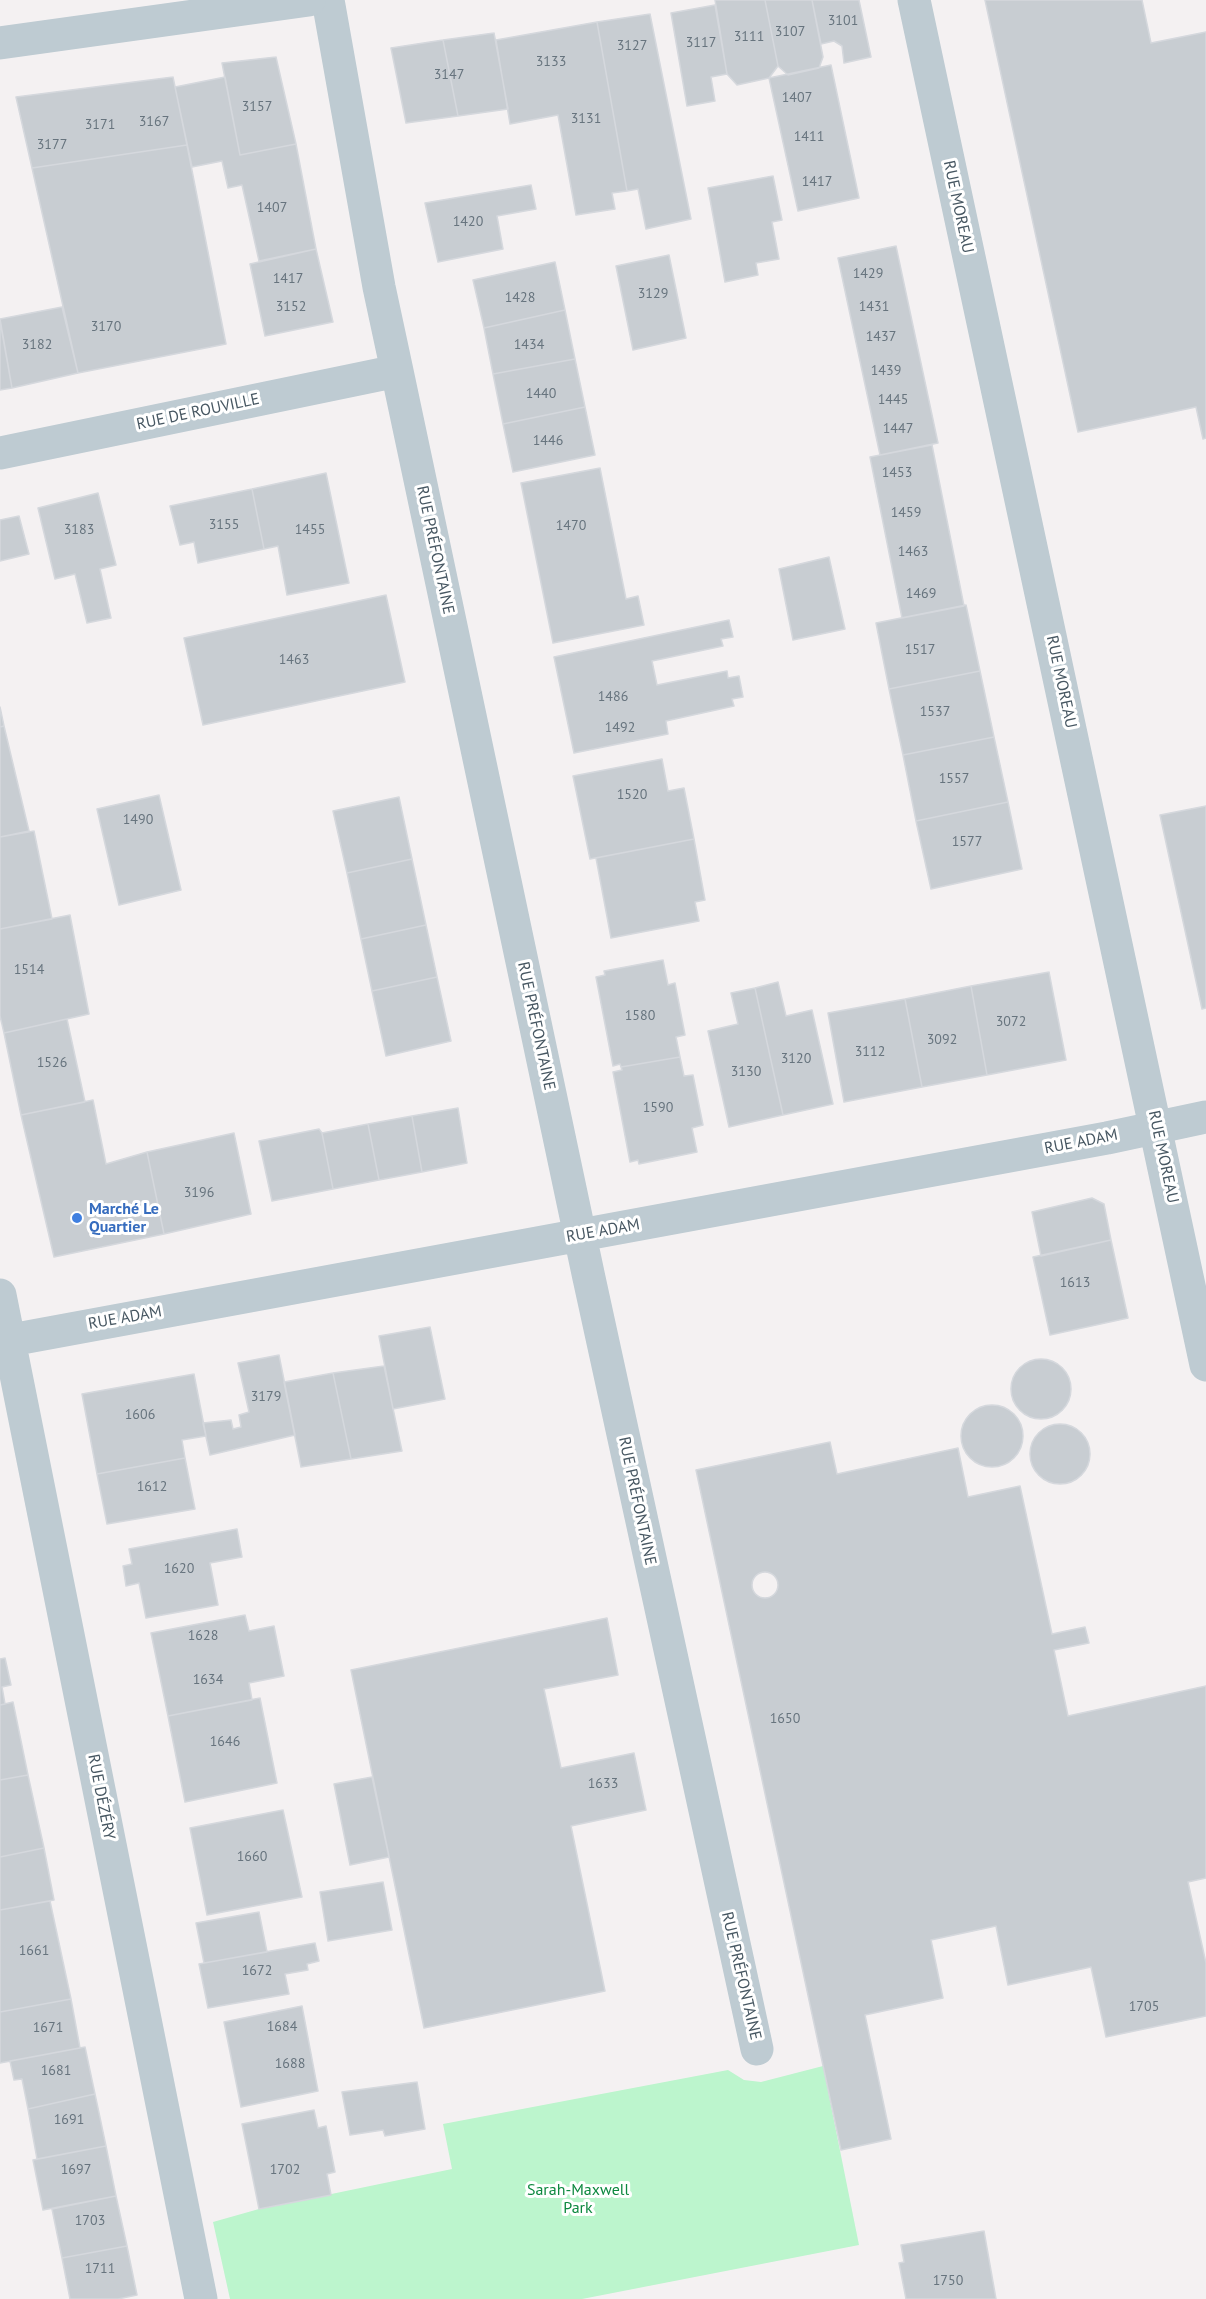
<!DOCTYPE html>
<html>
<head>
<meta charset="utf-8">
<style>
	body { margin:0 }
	canvas { display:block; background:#f4f1f2 }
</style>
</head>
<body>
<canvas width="1206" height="2299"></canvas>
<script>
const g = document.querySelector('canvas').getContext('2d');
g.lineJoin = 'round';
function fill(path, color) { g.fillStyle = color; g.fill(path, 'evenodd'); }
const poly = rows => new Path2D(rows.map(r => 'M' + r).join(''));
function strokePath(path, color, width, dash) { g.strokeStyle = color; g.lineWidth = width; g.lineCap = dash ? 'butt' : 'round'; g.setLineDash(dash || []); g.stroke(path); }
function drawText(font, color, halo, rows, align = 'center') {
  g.font = font + ' "PT Sans",sans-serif'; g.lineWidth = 6; g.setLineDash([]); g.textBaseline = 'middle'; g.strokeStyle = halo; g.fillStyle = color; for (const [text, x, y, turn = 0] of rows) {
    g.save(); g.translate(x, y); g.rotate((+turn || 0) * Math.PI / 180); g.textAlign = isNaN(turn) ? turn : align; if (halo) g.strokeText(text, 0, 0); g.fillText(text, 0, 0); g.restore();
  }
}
fill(poly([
	[823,2066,859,2245,582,2299,230,2299,213,2222,259,2209,452,2169,443,2124,728,2070,744,2080,761,2082]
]), '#bcf5cd');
const building = poly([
	[715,0,765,0,778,66,769,78,737,85,727,74,715,0],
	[765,0,812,0,823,57,819,68,788,75,778,66,765,0],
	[812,0,859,0,871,57,844,63,842,46,834,41,821,44,812,0],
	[985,0,1142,0,1151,43,1206,32,1206,438,1203,439,1196,407,1078,432,985,0],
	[715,5,727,74,711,77,715,101,687,106,671,13,715,5],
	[650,14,691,219,646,229,638,189,627,191,597,22,650,14],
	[597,22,627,191,612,193,615,209,576,215,558,115,510,124,496,40,597,22],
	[494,33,508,109,458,116,443,40,494,33],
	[443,40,458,116,406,123,391,48,443,40],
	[276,57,296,144,240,155,222,63,276,57],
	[831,65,859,198,798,211,769,78,831,65],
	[173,77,187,145,32,168,16,97,173,77],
	[225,77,240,155,296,144,316,249,259,261,242,185,228,188,222,161,192,167,175,87,225,77],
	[187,145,226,344,78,373,32,168,187,145],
	[773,176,782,220,772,222,779,259,756,263,758,275,725,282,708,188,773,176],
	[531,185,536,209,497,216,503,249,438,262,425,203,531,185],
	[896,246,938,443,880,455,838,258,896,246],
	[316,249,333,322,265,336,250,264,316,249],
	[669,255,686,338,633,350,616,266,669,255],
	[555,262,565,310,484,328,473,280,555,262],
	[62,307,78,373,12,388,0,319,62,307],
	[565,310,575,359,493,374,484,328,565,310],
	[0,321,12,388,0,390,0,321],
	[575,359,585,407,503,424,493,374,575,359],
	[585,407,595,455,513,472,503,424,585,407],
	[932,445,964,606,902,618,870,457,932,445],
	[600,468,626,599,638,596,644,625,553,643,521,483,600,468],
	[326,473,349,583,287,595,278,546,264,549,252,489,326,473],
	[252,489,264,549,198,563,194,542,180,545,170,506,252,489],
	[98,493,116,565,100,569,111,618,87,623,75,574,55,579,38,508,98,493],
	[19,516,29,554,0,561,0,520,19,516],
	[829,557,845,629,793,640,779,569,829,557],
	[386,595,405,682,203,725,184,638,386,595],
	[966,605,980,671,889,689,876,623,966,605],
	[729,620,733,637,721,639,723,646,652,661,657,685,727,671,728,678,739,676,743,697,732,699,734,706,666,721,668,734,574,753,554,657,729,620],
	[980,671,994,737,903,755,889,689,980,671],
	[0,707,4,726,0,727,0,707],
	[4,726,29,831,0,837,0,727,4,726],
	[994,737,1008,802,916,821,903,755,994,737],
	[662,759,668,791,684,788,694,839,590,859,573,776,662,759],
	[159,795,181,890,119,905,97,809,159,795],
	[399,797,412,859,347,873,333,811,399,797],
	[1008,802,1022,869,931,889,916,821,1008,802],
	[1206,806,1206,1008,1202,1009,1160,815,1206,806],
	[34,831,52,919,0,929,0,837,34,831],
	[694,839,705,900,695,902,699,921,611,938,596,858,694,839],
	[412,859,426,925,361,939,347,873,412,859],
	[70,915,89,1014,4,1033,0,1016,0,929,70,915],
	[426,925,437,977,372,991,361,939,426,925],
	[663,960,668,985,675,983,685,1035,676,1037,680,1057,621,1067,620,1064,613,1066,596,977,605,975,604,971,663,960],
	[1049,972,1066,1060,987,1075,971,986,1049,972],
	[437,977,451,1041,386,1056,372,991,437,977],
	[778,982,786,1016,812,1010,833,1104,783,1115,755,988,778,982],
	[971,986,987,1075,922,1087,905,999,971,986],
	[755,988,783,1115,729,1127,708,1031,738,1024,731,993,755,988],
	[905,999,922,1087,844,1102,828,1013,905,999],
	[67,1019,85,1102,21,1115,4,1033,67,1019],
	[680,1057,684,1076,693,1075,703,1125,692,1128,697,1152,639,1164,638,1160,630,1162,613,1072,622,1070,621,1067,680,1057],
	[93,1100,106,1164,147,1152,164,1234,54,1257,21,1115,93,1100],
	[458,1108,467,1163,422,1172,412,1116,458,1108],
	[412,1116,422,1172,379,1180,368,1124,412,1116],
	[368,1124,379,1180,333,1189,322,1133,368,1124],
	[319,1129,322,1133,333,1189,272,1201,259,1141,319,1129],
	[234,1133,251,1214,164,1234,147,1152,234,1133],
	[1092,1198,1104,1204,1111,1240,1041,1256,1032,1212,1092,1198],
	[1111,1240,1128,1318,1050,1335,1033,1257,1111,1240],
	[430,1327,445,1399,393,1409,379,1336,430,1327],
	[279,1355,295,1435,210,1455,203,1423,231,1420,233,1429,241,1427,239,1415,249,1412,238,1363,279,1355],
	'1011 1389a30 30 0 1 1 60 0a30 30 0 1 1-60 0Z',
	[384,1366,402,1451,351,1459,333,1373,384,1366],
	[333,1373,351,1459,301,1467,284,1382,333,1373],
	[194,1374,206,1436,182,1440,185,1458,97,1474,82,1394,194,1374],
	'961 1436a31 31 0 1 1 62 0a31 31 0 1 1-62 0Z',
	'1030 1454a30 30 0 1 1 60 0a30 30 0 1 1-60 0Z',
	[830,1442,837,1474,958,1448,968,1497,1020,1486,1052,1634,1085,1627,1089,1643,1054,1650,1068,1716,1206,1686,1206,1878,1188,1882,1206,1963,1206,2016,1106,2037,1091,1967,1008,1985,996,1926,931,1940,943,1998,865,2015,891,2139,841,2150,696,1470,830,1442],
	[185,1458,195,1509,107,1524,97,1474,185,1458],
	[237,1529,242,1557,210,1563,218,1605,146,1618,139,1583,126,1586,123,1566,132,1564,129,1549,237,1529],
	'752 1585a13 13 0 1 1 26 0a13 13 0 1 1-26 0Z',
	[245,1615,249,1631,274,1626,284,1676,249,1683,252,1700,168,1716,151,1633,245,1615],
	[607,1618,618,1675,544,1689,561,1768,634,1753,646,1810,571,1826,605,1991,424,2028,351,1670,607,1618],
	[5,1658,11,1685,2,1687,5,1704,0,1705,0,1659,5,1658],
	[260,1698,277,1783,185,1802,168,1716,260,1698],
	[13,1702,28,1775,0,1780,0,1705,13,1702],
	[28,1775,44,1848,0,1857,0,1780,28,1775],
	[372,1777,389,1857,350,1865,334,1784,372,1777],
	[283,1810,302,1897,207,1915,190,1828,283,1810],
	[44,1848,54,1900,0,1910,0,1857,44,1848],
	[383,1882,392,1930,328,1941,320,1892,383,1882],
	[50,1901,71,1999,0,2012,0,1910,50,1901],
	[259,1912,267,1952,204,1963,196,1923,259,1912],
	[315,1943,319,1961,307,1964,308,1970,285,1974,289,1994,208,2008,199,1964,315,1943],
	[71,1999,80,2048,0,2063,0,2012,71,1999],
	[302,2006,318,2091,241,2107,224,2022,302,2006],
	[85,2047,95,2094,28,2109,22,2079,14,2080,10,2061,85,2047],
	[417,2082,425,2129,385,2136,383,2130,350,2135,342,2092,417,2082],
	[95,2094,106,2146,37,2159,28,2109,95,2094],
	[314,2110,318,2128,326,2126,335,2172,327,2174,331,2195,259,2209,242,2124,314,2110],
	[106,2146,116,2196,43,2210,33,2160,106,2146],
	[116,2196,127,2246,62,2258,52,2209,116,2196],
	[984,2231,996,2299,906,2299,899,2263,904,2262,901,2245,984,2231],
	[127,2246,137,2295,118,2299,70,2299,62,2258,127,2246]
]);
fill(building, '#c8cdd2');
strokePath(building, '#d5d8dd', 1.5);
strokePath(poly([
	[328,0,379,287,397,371,589,1278,757,2049],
	[914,0,1206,1365],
	[0,453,397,371],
	[0,1295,201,2299],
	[0,1342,1107,1138,1206,1117]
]), '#becbd2', 33);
strokePath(poly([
	[0,43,309,0]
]), '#becbd2', 33);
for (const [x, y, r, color] of [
	[77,1218,6,"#3f7fe0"]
]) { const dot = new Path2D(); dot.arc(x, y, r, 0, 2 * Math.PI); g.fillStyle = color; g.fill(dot); strokePath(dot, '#fff', 2); }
drawText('14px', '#67747e', null, [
	["3101",843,21],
	["3107",790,32],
	["3111",749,37],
	["3117",701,43],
	["3127",632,46],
	["3133",551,62],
	["3147",449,75],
	["1407",797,98],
	["3157",257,107],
	["3131",586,119],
	["3167",154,122],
	["3171",100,125],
	["1411",809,137],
	["3177",52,145],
	["1417",817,182],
	["1407",272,208],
	["1420",468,222],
	["1429",868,274],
	["1417",288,279],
	["3129",653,294],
	["1428",520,298],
	["3152",291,307],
	["1431",874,307],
	["3170",106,327],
	["1437",881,337],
	["3182",37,345],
	["1434",529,345],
	["1439",886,371],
	["1440",541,394],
	["1445",893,400],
	["1447",898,429],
	["1446",548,441],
	["1453",897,473],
	["1459",906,513],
	["3155",224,525],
	["1470",571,526],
	["3183",79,530],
	["1455",310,530],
	["1463",913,552],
	["1469",921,594],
	["1517",920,650],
	["1463",294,660],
	["1486",613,697],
	["1537",935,712],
	["1492",620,728],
	["1557",954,779],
	["1520",632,795],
	["1490",138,820],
	["1577",967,842],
	["1514",29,970],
	["1580",640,1016],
	["3072",1011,1022],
	["3092",942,1040],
	["3112",870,1052],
	["3120",796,1059],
	["1526",52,1063],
	["3130",746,1072],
	["1590",658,1108],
	["3196",199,1193],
	["1613",1075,1283],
	["3179",266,1397],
	["1606",140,1415],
	["1612",152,1487],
	["1620",179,1569],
	["1628",203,1636],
	["1634",208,1680],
	["1650",785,1719],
	["1646",225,1742],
	["1633",603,1784],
	["1660",252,1857],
	["1661",34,1951],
	["1672",257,1971],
	["1705",1144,2007],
	["1684",282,2027],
	["1671",48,2028],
	["1688",290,2064],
	["1681",56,2071],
	["1691",69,2120],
	["1697",76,2170],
	["1702",285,2170],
	["1703",90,2221],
	["1711",100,2269],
	["1750",948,2281]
]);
drawText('16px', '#475762', '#fff', [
	["RUE MOREAU",958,207,78],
	["RUE DE ROUVILLE",198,412,-12],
	["RUE PRÉFONTAINE",435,550,78],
	["RUE MOREAU",1061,682,78],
	["RUE PRÉFONTAINE",536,1026,78],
	["RUE ADAM",1081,1142,-11],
	["RUE MOREAU",1163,1157,78],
	["RUE ADAM",603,1231,-10],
	["RUE ADAM",125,1318,-10],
	["RUE PRÉFONTAINE",637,1501,78],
	["RUE DÉZÉRY",101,1797,79],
	["RUE PRÉFONTAINE",741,1976,77]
]);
drawText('bold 16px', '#366cbe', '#fff', [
	["Marché Le",89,1209],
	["Quartier",89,1227]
], 'left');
drawText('16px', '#0d883f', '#fff', [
	["Sarah-Maxwell",578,2190],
	["Park",578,2208]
]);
</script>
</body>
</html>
